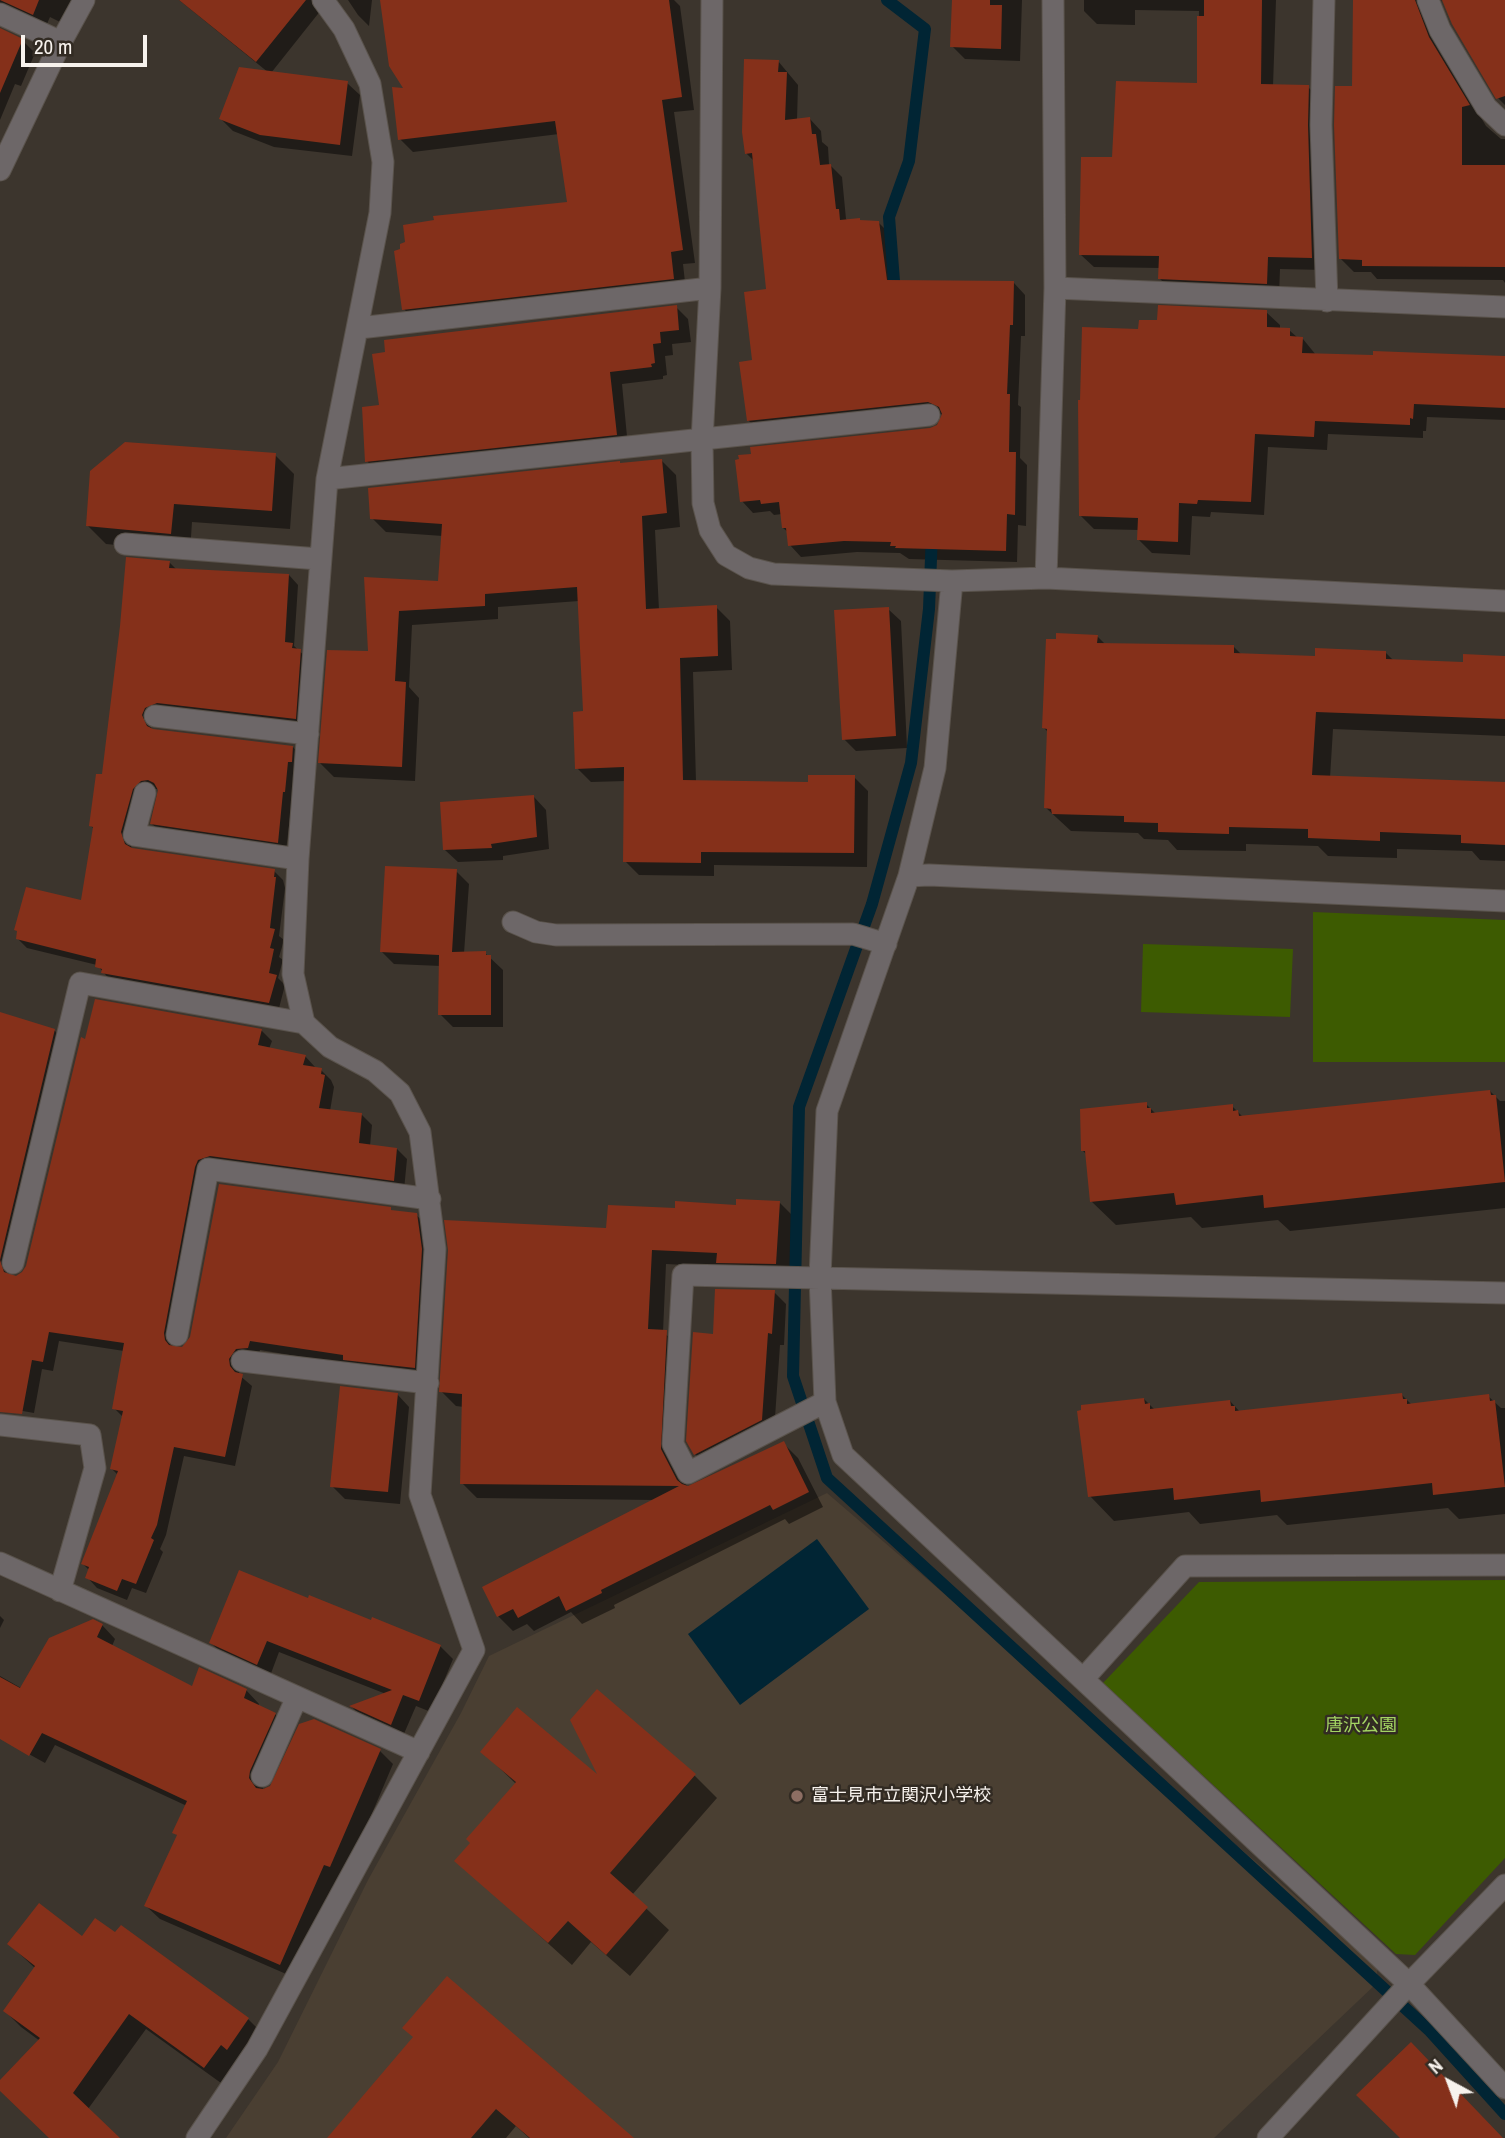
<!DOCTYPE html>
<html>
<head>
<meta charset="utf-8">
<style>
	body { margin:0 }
	#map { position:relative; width:1505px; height:2138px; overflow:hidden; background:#3c352d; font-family:"Archivo Narrow",sans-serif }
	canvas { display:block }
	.north { position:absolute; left:1414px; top:2047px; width:70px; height:70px; -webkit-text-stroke:5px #322b23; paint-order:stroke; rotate:319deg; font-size:19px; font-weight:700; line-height:28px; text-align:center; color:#f7f2ed }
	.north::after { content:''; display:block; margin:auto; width:24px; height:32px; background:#f7f2ed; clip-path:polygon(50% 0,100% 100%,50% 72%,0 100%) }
	.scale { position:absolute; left:21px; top:35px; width:126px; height:32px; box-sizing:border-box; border:4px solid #f7f2ed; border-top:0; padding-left:9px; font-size:21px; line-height:24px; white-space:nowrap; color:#f7f2ed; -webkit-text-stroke:5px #322b23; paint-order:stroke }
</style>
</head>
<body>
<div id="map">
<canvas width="1505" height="2138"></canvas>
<div class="north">N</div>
<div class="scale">20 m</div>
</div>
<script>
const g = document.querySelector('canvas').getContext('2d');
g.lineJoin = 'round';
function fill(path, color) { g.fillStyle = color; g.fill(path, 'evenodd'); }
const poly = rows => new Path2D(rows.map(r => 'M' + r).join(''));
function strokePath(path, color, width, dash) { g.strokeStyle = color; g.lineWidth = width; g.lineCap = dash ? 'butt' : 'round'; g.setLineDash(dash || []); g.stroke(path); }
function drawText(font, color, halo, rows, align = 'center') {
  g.font = font + ' "Archivo Narrow","Noto Sans JP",sans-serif'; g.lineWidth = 5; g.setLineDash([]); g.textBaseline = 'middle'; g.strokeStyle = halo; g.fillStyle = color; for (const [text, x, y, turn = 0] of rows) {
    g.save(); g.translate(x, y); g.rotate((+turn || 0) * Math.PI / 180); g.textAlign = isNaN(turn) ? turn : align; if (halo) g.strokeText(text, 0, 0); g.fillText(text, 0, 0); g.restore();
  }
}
fill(poly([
	[827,1493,1377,1966,1377,1983,1214,2138,226,2138,278,2062,368,1880,461,1713,489,1656]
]), '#4a3f32');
fill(poly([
	[1313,912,1505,920,1505,1062,1313,1062],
	[1143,944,1293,949,1290,1017,1141,1012],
	[1505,1580,1505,1858,1415,1955,1396,1954,1103,1683,1199,1582]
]), '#3d5b01');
fill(poly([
	[817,1539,869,1609,740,1705,688,1634]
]), '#012534');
fill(poly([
	[0,0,80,0,62,23,50,17,46,26,1,21,0,26],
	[179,0,329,0,271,73,347,83,360,95,352,156,274,147,233,131,221,119,269,73],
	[348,0,372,0,369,26,358,15],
	[382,0,674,0,680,6,694,110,674,112,695,263,683,264,686,291,417,322,404,309,569,203,559,134,413,152,400,139,407,90],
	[954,0,1022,0,1020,61,965,59,952,46],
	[1084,0,1276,0,1273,86,1308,87,1321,100,1324,270,1280,269,1279,296,1173,291,1160,279,1161,268,1094,267,1081,255,1114,159,1198,84,1199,11,1135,10,1135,25,1097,24,1084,11],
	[1354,0,1505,0,1505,105,1498,98,1444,0,1436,1,1442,52,1486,126,1501,139,1505,139,1505,283,1503,280,1377,279,1371,272,1354,272,1340,258,1354,88],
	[0,29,22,40,35,53,21,86,15,84,0,120],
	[778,61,798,85,797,120,810,119,821,131,822,142,828,147,829,164,842,177,846,219,848,221,878,222,890,234,896,282,1014,283,1025,295,1025,336,1021,336,1018,405,1021,407,1020,458,1027,465,1026,526,1018,525,1017,562,909,559,900,553,857,552,801,557,790,545,789,533,783,528,782,514,774,515,770,511,753,513,742,501,741,461,931,430,939,426,944,414,760,432,748,420,754,362,768,291,755,162,746,153],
	[676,307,688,319,691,342,672,344,673,355,665,356,667,375,663,376,663,379,622,384,628,447,379,473,367,461,381,407],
	[1266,312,1280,325,1280,329,1289,330,1298,338,1303,339,1316,355,1505,358,1505,420,1427,417,1426,431,1423,431,1423,438,1328,434,1327,450,1268,447,1264,515,1211,512,1210,517,1192,516,1190,555,1152,553,1138,539,1139,530,1094,529,1080,515,1140,331],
	[275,455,294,474,290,529,192,522,190,552,106,544,88,526],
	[662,461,676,475,680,527,655,530,659,610,716,607,730,621,732,670,693,672,696,782,810,784,854,777,868,791,867,867,714,865,714,876,639,875,625,861,626,781,591,782,577,768,585,713,579,601,498,607,498,619,412,625,409,687,419,698,415,781,334,777,320,763,370,653,366,579,440,582,443,536,386,532,372,518,621,465],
	[169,562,177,570,289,575,298,585,294,646,309,660,304,728,154,717,150,726,153,731,293,747,302,757,292,800,286,851,162,833,152,824,160,789,150,789,130,843,132,850,274,871,283,880,285,888,279,936,284,940,279,957,283,960,278,978,285,985,278,1012,112,982,97,965,27,948,17,938,82,902,94,829,91,826],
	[888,609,901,621,907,748,856,751,844,739],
	[1097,636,1105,644,1234,647,1242,655,1317,658,1386,653,1394,661,1465,664,1505,657,1505,736,1333,729,1330,778,1505,784,1505,861,1480,860,1472,851,1397,849,1397,858,1328,856,1318,846,1246,844,1246,851,1177,850,1168,840,1144,839,1138,833,1071,831,1045,807,1049,733,1044,728],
	[534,797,546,810,549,849,503,856,503,860,458,862,445,850],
	[456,871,469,884,464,953,485,953,503,970,503,1027,453,1027,440,1014,441,966,394,964,381,951],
	[96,1001,262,1031,272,1041,269,1049,305,1056,315,1067,314,1069,321,1070,331,1080,334,1087,330,1111,362,1115,372,1125,370,1146,397,1149,407,1159,404,1190,208,1170,174,1348,183,1349,390,1209,394,1212,416,1215,427,1225,424,1377,260,1350,258,1358,239,1370,239,1375,252,1386,235,1466,184,1456,166,1535,160,1549,163,1552,146,1593,132,1588,127,1600,97,1588,87,1577,89,1570,83,1564,118,1475,111,1468,123,1417,114,1408,124,1351,59,1341,53,1371,42,1369,34,1413,0,1407,0,1017,55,1031,65,1041,10,1271,10,1278,18,1277,27,1267],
	[1490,1091,1500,1101,1505,1101,1505,1208,1290,1231,1278,1220,1202,1228,1191,1217,1116,1225,1091,1201,1087,1155,1083,1151,1146,1104,1156,1114,1232,1106,1244,1118],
	[780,1203,795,1218,790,1278,723,1267,666,1264,663,1332,681,1347,674,1460,688,1488,783,1443,798,1458,823,1507,789,1524,785,1519,614,1605,615,1608,582,1624,571,1612,534,1631,527,1624,513,1631,498,1616,656,1500,477,1498,462,1483,464,1407,456,1406,441,1391,608,1230,676,1209],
	[774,1292,786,1304,784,1345,780,1345,774,1432,708,1467,695,1454,715,1336],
	[397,1394,409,1407,400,1504,345,1499,332,1486],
	[1402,1395,1412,1405,1488,1396,1501,1408,1505,1408,1505,1514,1459,1519,1448,1508,1287,1525,1277,1515,1200,1524,1189,1512,1114,1521,1090,1496,1144,1399,1155,1410,1230,1401,1240,1412],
	[309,1601,440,1646,453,1659,431,1712,416,1706,403,1736,363,1718,352,1707,386,1694,279,1652,270,1676,224,1655,211,1643],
	[0,1616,4,1620,0,1628],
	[102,1625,115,1639,112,1646,193,1689,246,1690,259,1704,258,1707,275,1714,288,1728,262,1785,263,1789,380,1751,393,1764,344,1879,338,1877,293,1977,160,1919,146,1906,178,1836,174,1832,187,1806,55,1745,45,1763,0,1738,0,1676,21,1688],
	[598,1691,695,1776,717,1798,632,1895,669,1930,630,1976,591,1942,572,1965,457,1861,516,1784,483,1752,603,1781],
	[121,1927,248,2019,264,2035,237,2060,221,2083,146,2029,88,2109,118,2138,51,2138,40,2041,21,2027,5,2011,35,1968,9,1944,116,1935],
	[415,2037,632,2138,529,2138,516,2126,506,2138,329,2138]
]), '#0007');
strokePath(poly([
	[887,0,925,29,909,161,889,217,895,294],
	[932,533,929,609,911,763,872,904,799,1107,793,1376,827,1478,1429,2030,1505,2114]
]), '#012534', 12);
fill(poly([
	[0,0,39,0,33,15],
	[179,0,306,0,256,62],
	[380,0,669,0,682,97,662,100,683,250,671,252,674,279,402,310,394,251,400,249,400,244,405,242,403,225,434,220,433,216,567,202,555,121,398,140,392,87,403,88,389,66],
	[952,0,990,0,990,5,1002,5,1001,49,950,47],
	[1204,0,1262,0,1261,84,1309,85,1308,125,1312,258,1268,257,1267,284,1158,279,1159,256,1079,255,1081,157,1112,157,1116,81,1197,83,1197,16,1204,16],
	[1353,0,1415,0,1429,37,1470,105,1462,107,1462,165,1505,165,1505,267,1362,266,1362,260,1339,259,1334,125,1335,86,1352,86],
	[1442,0,1505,0,1505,96,1496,99,1452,24],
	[0,28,23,39,0,93],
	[744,59,779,60,778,72,787,72,785,120,810,117,812,134,816,134,820,165,831,164,836,209,839,209,840,220,860,218,860,220,879,221,887,280,1014,281,1013,325,1010,325,1007,394,1010,394,1009,452,1016,452,1015,515,1007,514,1006,551,895,548,896,546,890,546,891,542,844,541,788,546,786,528,782,528,779,502,761,504,760,500,740,502,735,460,739,459,738,455,751,454,750,447,930,428,937,425,942,414,939,407,928,402,747,421,739,362,752,360,744,292,766,289,752,153,745,154,742,132],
	[239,67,348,81,340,145,260,135,219,119],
	[677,305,679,330,660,332,661,343,653,344,655,363,651,364,652,367,610,372,617,435,365,462,362,407,379,405,372,354,385,352,384,340],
	[1158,305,1267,310,1267,327,1290,328,1290,336,1303,337,1302,353,1373,355,1373,351,1505,356,1505,408,1414,404,1413,419,1410,418,1410,425,1315,421,1314,437,1255,434,1251,502,1198,500,1197,504,1179,503,1178,542,1137,540,1138,518,1079,516,1078,400,1080,400,1082,327,1138,329,1139,320,1157,320],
	[125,442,276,453,272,511,174,504,171,534,86,526,90,471],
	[662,459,667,513,642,516,646,609,717,605,718,656,680,658,683,780,808,782,808,775,855,775,854,853,701,852,701,863,623,862,624,767,575,769,573,712,583,711,577,587,485,594,485,606,399,611,395,681,406,682,402,767,318,763,327,650,368,651,364,577,438,581,442,524,370,519,368,488,620,461,620,463],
	[126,557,170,561,169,568,289,574,285,642,293,643,292,648,301,649,296,719,157,703,145,708,142,715,147,726,153,729,293,746,292,762,288,762,285,792,283,792,278,843,150,824,158,790,154,783,148,780,141,781,133,789,121,832,125,844,132,848,275,869,274,877,276,877,270,928,275,929,270,948,274,949,269,973,277,975,269,1003,101,973,102,969,95,967,96,959,16,939,17,931,14,930,26,887,81,900,93,827,89,826,96,774,102,774,120,626],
	[889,607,896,736,842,740,834,610],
	[1056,633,1098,635,1097,643,1234,645,1234,653,1315,656,1315,648,1386,651,1386,659,1463,662,1463,654,1505,656,1505,719,1316,712,1312,775,1505,782,1505,845,1461,843,1461,835,1380,832,1380,841,1308,838,1308,829,1229,827,1229,834,1158,832,1158,823,1124,822,1124,816,1052,814,1051,809,1044,808,1047,729,1042,728,1046,639,1056,639],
	[534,795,537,837,491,844,492,848,443,850,440,802],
	[385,866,457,869,452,952,486,951,486,955,491,955,491,1015,438,1015,439,955,380,952],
	[95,999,262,1029,258,1045,306,1055,303,1065,322,1068,321,1074,325,1075,319,1108,362,1113,359,1143,397,1148,394,1181,210,1156,198,1160,195,1167,164,1333,165,1340,169,1345,182,1347,190,1337,219,1184,391,1207,391,1210,417,1213,422,1249,415,1368,343,1360,343,1355,250,1341,248,1348,236,1349,229,1359,230,1366,235,1372,243,1374,225,1457,174,1447,157,1525,151,1538,154,1540,136,1584,122,1579,117,1591,85,1578,89,1567,81,1564,118,1471,110,1469,123,1411,112,1409,124,1343,49,1332,43,1362,32,1360,22,1414,0,1412,0,1012,55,1029,0,1260,4,1272,16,1276,22,1272,26,1266,81,1037,85,1039],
	[1490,1090,1491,1095,1496,1095,1505,1182,1264,1208,1263,1195,1176,1205,1174,1193,1090,1202,1085,1151,1081,1151,1080,1109,1147,1102,1147,1108,1151,1108,1151,1113,1233,1104,1233,1111,1238,1110,1239,1116],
	[736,1199,780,1201,776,1264,716,1263,717,1253,652,1250,648,1329,667,1330,661,1449,677,1480,682,1484,688,1486,784,1441,809,1492,773,1510,770,1505,601,1590,602,1593,566,1611,559,1596,518,1618,513,1609,497,1617,482,1587,679,1486,460,1484,462,1394,439,1392,448,1250,444,1220,606,1228,608,1205,675,1208,675,1201,736,1205],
	[715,1289,775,1290,772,1334,768,1333,762,1420,694,1455,686,1441,693,1332,713,1334],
	[340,1386,398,1393,388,1492,330,1487],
	[1402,1393,1403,1399,1407,1399,1407,1404,1489,1394,1490,1401,1495,1400,1505,1487,1433,1495,1432,1483,1261,1502,1260,1490,1174,1500,1173,1488,1088,1497,1077,1411,1081,1410,1081,1405,1144,1398,1145,1404,1150,1403,1150,1409,1230,1400,1231,1406,1235,1406,1235,1411],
	[239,1570,308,1598,309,1595,371,1620,372,1617,441,1645,419,1701,403,1695,391,1725,349,1706,392,1690,267,1641,257,1665,209,1643],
	[93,1619,103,1624,97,1637,192,1686,199,1667,247,1689,244,1698,276,1713,250,1771,249,1778,256,1788,263,1789,270,1786,299,1724,314,1719,381,1749,330,1867,324,1865,280,1965,144,1906,177,1835,172,1833,187,1801,42,1733,29,1756,0,1739,0,1677,20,1688,49,1638],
	[597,1689,696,1774,610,1873,648,1907,606,1955,568,1921,548,1943,454,1861,470,1843,466,1839,516,1782,480,1752,517,1707,597,1774,570,1720],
	[39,1903,82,1936,95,1918,115,1932,121,1925,249,2018,227,2050,221,2045,204,2068,129,2014,73,2093,120,2138,49,2138,0,2091,0,2080,40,2038,3,2011,35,1966,7,1944],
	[447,1976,634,2138,530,2138,496,2109,471,2138,327,2138,413,2037,402,2028],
	[1411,2042,1503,2138,1400,2138,1356,2095]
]), '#85301a');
const minor = poly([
	[712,0,710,288,702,441,703,503,710,530,726,555,749,568,773,574,952,581,1046,578,1505,601],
	[1324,0,1321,125,1327,301],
	[1428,0,1440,30,1486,107,1505,125],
	[0,14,61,42],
	[0,170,61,42,84,0],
	[1055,288,1505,307],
	[359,328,710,288],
	[327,479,929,415],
	[125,544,319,559],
	[1046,578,1055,288,1053,0],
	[952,581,935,768,909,876,827,1111,820,1277,825,1402,843,1455,1409,1984,1505,2088],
	[155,716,308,734],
	[145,793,134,835,298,859],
	[909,876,929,875,1505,901],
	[513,922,536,932,556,935,853,934,886,944],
	[13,1263,80,983,304,1023],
	[177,1335,208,1169,430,1199],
	[242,1361,428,1383],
	[825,1402,688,1473,673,1444,683,1275,1505,1293],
	[0,1425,90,1435,95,1468,60,1591],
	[0,1563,419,1752],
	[1084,1678,1185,1566,1505,1565],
	[262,1776,297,1697],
	[197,2138,257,2049,474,1650,420,1495,435,1249,420,1132,400,1093,375,1071,330,1047,304,1023,293,974,298,859,327,479,380,213,383,162,370,84,344,29,323,0],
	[1268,2138,1409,1984,1505,1885]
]);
strokePath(minor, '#5a534c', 23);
strokePath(minor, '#6d6768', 21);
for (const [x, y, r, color] of [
	[797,1796,7,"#8d6e63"]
]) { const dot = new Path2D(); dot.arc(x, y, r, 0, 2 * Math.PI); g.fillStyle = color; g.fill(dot); strokePath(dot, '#322b23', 2.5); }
drawText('18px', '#a4d563', '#322b23', [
	["唐沢公園",1361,1726]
]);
drawText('18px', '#f7f2ed', '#322b23', [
	["富士見市立関沢小学校",811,1796]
], 'left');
</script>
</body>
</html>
